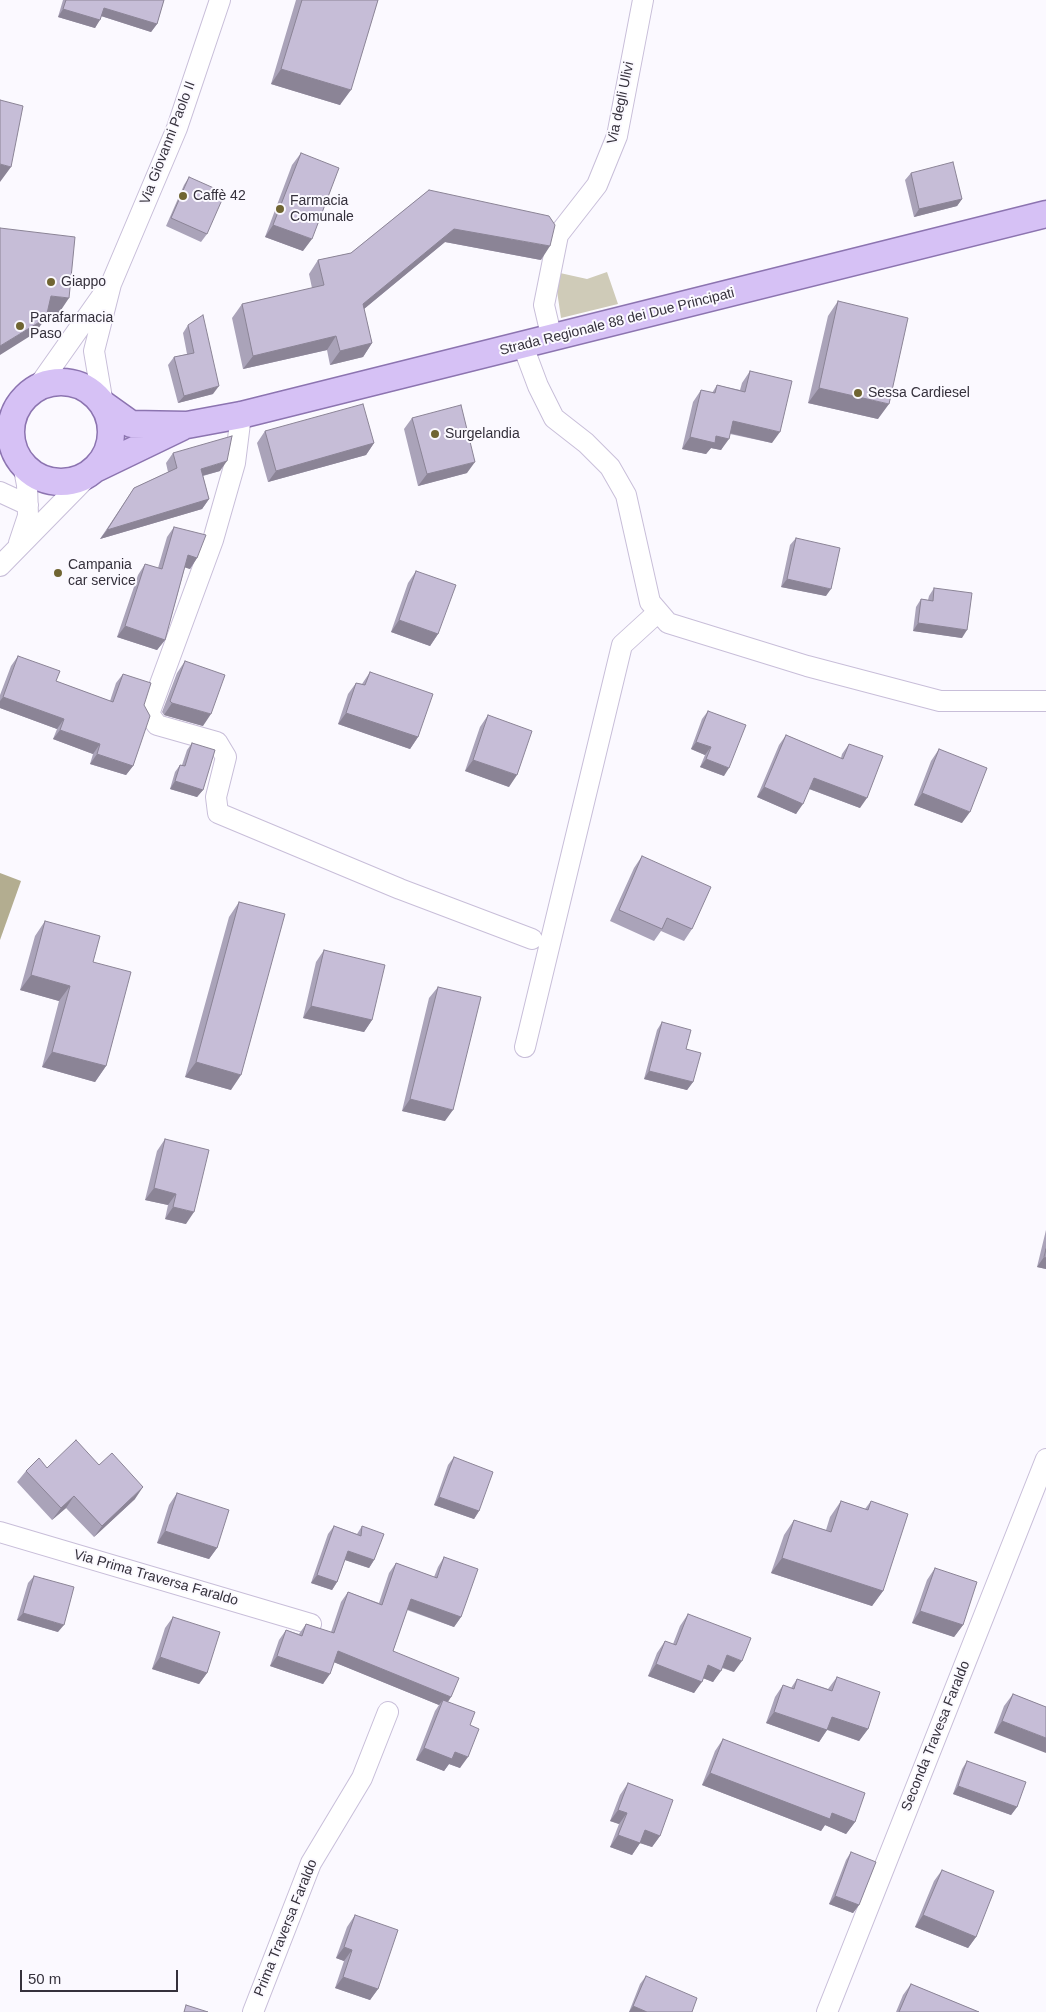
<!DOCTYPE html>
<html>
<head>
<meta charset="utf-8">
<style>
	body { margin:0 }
	#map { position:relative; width:1046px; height:2012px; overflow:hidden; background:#fbf9ff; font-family:Helvetica,sans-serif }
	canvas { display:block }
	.scale { position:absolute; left:20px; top:1970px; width:158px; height:22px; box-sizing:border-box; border:2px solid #35313c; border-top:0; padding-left:6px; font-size:15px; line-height:18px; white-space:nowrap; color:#35313c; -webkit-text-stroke:4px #fbf9ff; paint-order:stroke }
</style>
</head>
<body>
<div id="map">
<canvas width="1046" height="2012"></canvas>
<div class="scale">50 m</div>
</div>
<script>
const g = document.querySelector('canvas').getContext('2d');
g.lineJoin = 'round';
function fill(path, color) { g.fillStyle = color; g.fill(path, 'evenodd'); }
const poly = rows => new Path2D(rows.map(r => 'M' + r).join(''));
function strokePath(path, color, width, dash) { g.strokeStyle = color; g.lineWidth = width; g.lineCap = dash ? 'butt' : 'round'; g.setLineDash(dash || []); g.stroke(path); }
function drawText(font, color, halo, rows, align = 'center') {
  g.font = font + ' Helvetica,sans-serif'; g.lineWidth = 4; g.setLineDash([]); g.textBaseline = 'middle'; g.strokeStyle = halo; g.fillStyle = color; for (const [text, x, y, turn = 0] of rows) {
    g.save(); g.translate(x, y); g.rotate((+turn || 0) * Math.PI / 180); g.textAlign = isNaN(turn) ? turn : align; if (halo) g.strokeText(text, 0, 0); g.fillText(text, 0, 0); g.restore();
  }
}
fill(poly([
	[607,272,618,304,561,318,557,291,560,273,587,279]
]), '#cfcbb8');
fill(poly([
	[0,873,21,881,0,940]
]), '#b3ad90');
const minor = poly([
	[552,339,544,305,558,235,597,185,617,136,643,0],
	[523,346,538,386,554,418,586,443,610,467,626,495,650,602,668,623,807,666,940,701,1046,701],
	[37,388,104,293],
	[103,404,94,351,111,284,177,128,220,0],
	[241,415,235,463,213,540,149,714,157,725,217,742,226,757,216,797,218,813,400,889,532,939],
	[0,492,28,505],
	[19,543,28,516,27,485,23,464],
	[0,566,95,469],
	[525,1047,622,645,657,613],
	[0,1532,311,1624],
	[253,2012,311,1863,362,1778,388,1712],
	[827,2012,1046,1459]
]);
const major = poly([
	'11 432a50 50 0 1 1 100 0a50 50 0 1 1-100 0Z',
	[103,404,131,424,187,425,241,415,1046,214],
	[95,469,182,427]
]);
strokePath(minor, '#c8bed9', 22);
strokePath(major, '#8c74b0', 29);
strokePath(minor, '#fff', 20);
strokePath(major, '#d6c1f5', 26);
fill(poly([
	[63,0,164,0,157,24,151,32,101,16,95,28,58,17],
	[296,0,378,0,340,105,271,84],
	[301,153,303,251,265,237,292,165],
	[911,173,962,199,957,206,914,217,905,180],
	[189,177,207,234,201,242,166,226,184,185],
	[429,190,541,260,445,242,364,309,372,343,363,357,330,365,327,350,243,369,232,318,242,304,312,288,309,274,318,260,351,253],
	[838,301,878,419,808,403,828,316],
	[188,325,213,394,178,403,168,365,174,357,187,354,183,333],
	[750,371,772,443,730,434,721,450,711,448,706,454,682,449,693,402,701,390,712,393,717,385,740,390,742,383],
	[412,418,467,473,418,486,404,429],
	[265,431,374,443,366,455,268,482,257,443],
	[173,453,220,471,203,476,209,499,202,509,100,539,134,488,168,472,166,463],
	[174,527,197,558,190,569,185,567,165,640,157,650,117,637,138,575,145,564,158,568,167,537],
	[796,538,826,596,781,587,790,545],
	[416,571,438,634,430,646,391,632,408,583],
	[934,588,962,638,913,631,916,607,921,599,928,600,929,596],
	[18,656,56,681,110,701,116,683,123,674,144,705,133,766,126,775,90,764,93,754,53,739,57,729,0,708,0,695,11,666],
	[185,661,203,726,164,715,162,712,177,673],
	[370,672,418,737,410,749,338,724,348,694,356,683,362,684],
	[708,711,724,776,700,767,705,755,691,749,702,719],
	[488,715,509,787,465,771,480,727],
	[786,735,841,758,842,754,849,744,860,808,809,789,796,814,757,797,779,745],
	[192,743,203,790,197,797,170,789,175,772,180,765,182,765,187,750],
	[939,749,962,823,914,805,931,761],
	[642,856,692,929,684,941,661,931,654,941,610,921,634,868],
	[239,902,231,1090,185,1077,229,917],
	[45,921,106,1066,95,1082,42,1067,59,1001,20,990,35,936],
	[324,950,372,1020,364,1032,303,1018,316,962],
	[438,987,445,1121,402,1111,429,998],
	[662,1022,686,1049,693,1082,687,1090,644,1079,657,1030],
	[165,1139,186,1224,165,1219,168,1205,145,1200,157,1151],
	[1046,1230,1046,1269,1037,1267],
	[454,1457,479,1511,474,1519,434,1505,448,1465],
	[99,1465,135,1499,94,1537,66,1508,52,1520,17,1482,26,1471,47,1468],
	[177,1493,217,1548,209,1559,157,1543,169,1505],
	[841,1501,865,1509,871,1501,883,1591,872,1606,771,1573,784,1535,794,1520,826,1530,830,1517],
	[334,1526,357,1534,362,1526,374,1560,369,1568,345,1560,337,1582,332,1590,311,1583,328,1534],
	[444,1557,461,1617,454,1627,407,1610,393,1651,451,1697,448,1702,470,1725,460,1768,449,1764,444,1771,416,1760,435,1711,439,1705,334,1662,323,1684,270,1666,279,1640,286,1630,299,1634,306,1624,331,1632,341,1602,348,1592,379,1603,389,1573,396,1563,434,1577,438,1567],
	[935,1568,963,1625,954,1637,912,1623,927,1580],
	[34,1576,58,1632,17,1620,28,1583],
	[688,1614,734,1672,722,1668,713,1682,703,1678,694,1693,648,1676,657,1653,665,1641,673,1644,680,1626],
	[173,1617,207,1673,199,1684,152,1669,165,1628],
	[837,1677,868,1729,859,1741,827,1730,819,1742,766,1723,775,1697,783,1685,791,1688,797,1679,828,1689],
	[1013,1694,1046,1707,994,1733,1004,1706],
	[723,1739,855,1822,846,1834,825,1825,821,1831,702,1785,715,1751],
	[967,1761,1017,1807,1011,1815,953,1794,962,1769],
	[628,1783,660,1836,652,1847,640,1843,632,1855,610,1847,619,1824,610,1821,620,1795],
	[851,1852,859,1905,853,1913,829,1904,846,1860],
	[942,1870,976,1937,968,1948,915,1927,934,1881],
	[355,1915,378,1989,370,2000,335,1988,344,1961,336,1958,347,1927],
	[646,1976,692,2012,629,2012,640,1984],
	[911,1984,979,2012,896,2012,903,1995]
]), '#aaa3b9');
fill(poly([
	[104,8,157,24,151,32,98,15],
	[63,9,100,20,95,28,58,17],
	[281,69,351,90,340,105,271,84],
	[0,164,11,167,0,182],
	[962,199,957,206,914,217,919,209],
	[273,225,312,239,303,251,265,237],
	[454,229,550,246,541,260,445,242,353,318,363,304],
	[51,296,69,298,59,313,40,311],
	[46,318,35,333,0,355,0,346],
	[336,336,327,350,243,369,253,356],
	[372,343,363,357,330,365,340,351],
	[219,386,213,394,178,403,184,396],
	[819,388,889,404,878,419,808,403],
	[733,421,780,432,772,443,725,432],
	[716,436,729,439,721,450,711,448,706,454,682,449,690,437],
	[374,443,366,455,268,482,276,471],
	[227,461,220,471,194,478,201,469],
	[475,462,467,473,418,486,427,474],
	[209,499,202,509,100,539,107,530],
	[188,555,197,558,190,569,180,566],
	[787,579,831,589,826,596,781,587],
	[399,620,438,634,430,646,391,632],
	[918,623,967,630,962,638,913,631],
	[125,626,165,640,157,650,117,637],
	[3,697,64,719,57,729,0,708,0,701],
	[172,703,211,714,203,726,164,715],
	[346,713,418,737,410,749,338,724],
	[60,730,100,744,93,754,53,739],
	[696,742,711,747,705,755,691,749],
	[97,754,133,766,126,775,90,764],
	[706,759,729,768,724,776,700,767],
	[473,760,517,775,509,787,465,771],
	[814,778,867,798,860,808,807,788],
	[175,781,203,790,197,797,170,789],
	[764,787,803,804,796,814,757,797],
	[922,793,970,812,962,823,914,805],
	[31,975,70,986,59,1001,20,990],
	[311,1006,372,1020,364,1032,303,1018],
	[52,1052,106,1066,95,1082,42,1067],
	[196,1062,241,1075,231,1090,185,1077],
	[649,1071,693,1082,687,1090,644,1079],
	[410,1099,453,1110,445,1121,402,1111],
	[154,1188,176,1194,168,1205,145,1200],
	[173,1207,194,1212,186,1224,165,1219],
	[1044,1257,1046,1258,1046,1269,1037,1267],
	[143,1487,135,1499,94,1537,102,1526],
	[74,1496,66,1508,52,1520,61,1508],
	[439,1497,479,1511,474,1519,434,1505],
	[165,1531,217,1548,209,1559,157,1543],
	[348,1551,374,1560,369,1568,342,1559],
	[782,1558,883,1591,872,1606,771,1573],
	[317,1575,337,1582,332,1590,311,1583],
	[411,1599,461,1617,454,1627,404,1608],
	[920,1611,963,1625,954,1637,912,1623],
	[23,1613,64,1625,58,1632,17,1620],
	[338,1651,451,1697,444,1707,443,1700,439,1705,331,1661],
	[727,1655,742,1661,734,1672,719,1666],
	[277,1656,330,1674,323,1684,270,1666],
	[160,1657,207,1673,199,1684,152,1669],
	[656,1664,702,1682,694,1693,648,1676],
	[708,1665,721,1671,713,1682,700,1677],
	[774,1712,827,1730,819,1742,766,1723],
	[832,1717,868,1729,859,1741,823,1728],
	[1002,1721,1046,1738,1046,1753,994,1733],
	[424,1748,455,1752,468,1757,460,1768,449,1764,444,1771,416,1760],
	[710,1773,832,1813,855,1822,846,1834,825,1825,821,1831,702,1785],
	[958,1786,1017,1807,1011,1815,953,1794],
	[618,1810,627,1813,619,1824,610,1821],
	[645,1830,660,1836,652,1847,637,1842],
	[618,1835,640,1843,632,1855,610,1847],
	[835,1896,859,1905,853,1913,829,1904],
	[923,1915,976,1937,968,1948,915,1927],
	[344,1947,352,1950,344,1961,336,1958],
	[343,1977,378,1989,370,2000,335,1988],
	[633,2006,647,2012,629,2012]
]), '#8b8496');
const building = poly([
	[66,0,164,0,157,24,104,8,100,20,63,9,66,0],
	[302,0,378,0,351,90,281,69,302,0],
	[0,100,23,106,11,167,0,164,0,100],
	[301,153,339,168,312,239,273,225,301,153],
	[953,162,962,199,919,209,911,173,953,162],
	[189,177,225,193,207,234,171,218,189,177],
	[429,190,549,216,555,225,550,246,454,229,363,304,372,343,340,351,336,336,253,356,242,304,324,285,318,260,351,253,429,190],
	[0,228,75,237,69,298,51,296,46,318,0,346,0,228],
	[838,301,908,318,889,404,819,388,838,301],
	[203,315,219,386,184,396,174,357,194,353,188,325,203,315],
	[750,371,792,381,780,432,733,421,729,439,716,436,715,443,690,437,701,390,715,393,717,385,745,392,750,371],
	[363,404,374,443,276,471,265,431,363,404],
	[461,405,475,462,427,474,412,418,461,405],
	[232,436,227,461,201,469,209,499,107,530,134,488,177,468,173,453,232,436],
	[174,527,206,535,197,558,188,555,165,640,125,626,145,564,162,569,174,527],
	[796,538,840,548,831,589,787,579,796,538],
	[416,571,456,585,438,634,399,620,416,571],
	[934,588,972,593,967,630,918,623,921,599,933,601,934,588],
	[18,656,60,671,56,681,113,702,123,674,151,683,144,705,150,716,133,766,97,754,100,744,60,730,64,719,3,697,18,656],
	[185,661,225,675,211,714,172,703,170,701,185,661],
	[370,672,433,694,418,737,346,713,356,683,365,685,370,672],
	[708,711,746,725,729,768,706,759,711,747,696,742,708,711],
	[488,715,532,731,517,775,473,760,488,715],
	[786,735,843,759,849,744,883,756,867,798,814,778,803,804,764,787,786,735],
	[192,743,215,750,203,790,175,781,180,765,185,766,192,743],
	[939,749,987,768,970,812,922,793,939,749],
	[642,856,711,887,692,929,667,918,662,929,619,910,642,856],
	[239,902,285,914,241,1075,196,1062,239,902],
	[45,921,100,936,93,962,131,972,106,1066,52,1052,70,986,31,975,45,921],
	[324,950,385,965,372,1020,311,1006,324,950],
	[438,987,481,997,453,1110,410,1099,438,987],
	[662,1022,691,1030,686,1049,701,1053,693,1082,649,1071,662,1022],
	[165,1139,209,1150,194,1212,173,1207,176,1194,154,1188,165,1139],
	[1046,1249,1046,1258,1044,1257,1046,1249],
	[76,1440,99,1465,112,1453,143,1487,102,1526,74,1496,61,1508,26,1471,39,1458,47,1468,76,1440],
	[454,1457,493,1472,479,1511,439,1497,454,1457],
	[177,1493,229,1510,217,1548,165,1531,177,1493],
	[841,1501,868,1510,871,1501,908,1514,883,1591,782,1558,794,1520,831,1532,841,1501],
	[334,1526,361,1536,362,1526,384,1534,374,1560,348,1551,337,1582,317,1575,334,1526],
	[444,1557,478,1569,461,1617,411,1599,393,1651,459,1678,451,1697,338,1651,330,1674,277,1656,286,1630,302,1636,306,1624,334,1633,348,1592,382,1605,396,1563,437,1578,444,1557],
	[935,1568,977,1582,963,1625,920,1611,935,1568],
	[34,1576,74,1587,64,1625,23,1613,34,1576],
	[688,1614,751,1638,742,1661,727,1655,721,1671,708,1665,702,1682,656,1664,665,1641,676,1645,688,1614],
	[173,1617,220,1632,207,1673,160,1657,173,1617],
	[837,1677,880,1692,868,1729,832,1717,827,1730,774,1712,783,1685,794,1689,797,1679,832,1691,837,1677],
	[1013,1694,1046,1707,1046,1738,1002,1721,1013,1694],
	[443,1700,475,1712,470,1725,479,1729,468,1757,455,1752,452,1759,424,1748,443,1700],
	[723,1739,865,1793,855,1822,832,1813,830,1819,710,1773,723,1739],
	[967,1761,1026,1782,1017,1807,958,1786,967,1761],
	[628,1783,673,1800,660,1836,645,1830,640,1843,618,1835,627,1813,618,1810,628,1783],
	[851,1852,876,1862,859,1905,835,1896,851,1852],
	[942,1870,994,1891,976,1937,923,1915,942,1870],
	[355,1915,398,1930,378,1989,343,1977,352,1950,344,1947,355,1915],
	[646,1976,697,1998,692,2012,647,2012,633,2006,646,1976],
	[911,1984,979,2012,899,2012,911,1984],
	[186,2005,208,2012,184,2012,186,2005]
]);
fill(building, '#c6bdd7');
strokePath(building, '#8b8496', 1);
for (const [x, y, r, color] of [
	[183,196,5,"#706532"],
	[280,209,5,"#706532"],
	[51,282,5,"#706532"],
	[20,326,5,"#706532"],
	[858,393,5,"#706532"],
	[435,434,5,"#706532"],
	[58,573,5,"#706532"]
]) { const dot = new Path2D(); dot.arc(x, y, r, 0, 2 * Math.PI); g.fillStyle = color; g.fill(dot); strokePath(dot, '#fbf9ff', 2); }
drawText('14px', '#35313c', '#fbf9ff', [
	["Via degli Ulivi",621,103,-78],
	["Via Giovanni Paolo II",168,143,-69],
	["Strada Regionale 88 dei Due Principati",617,322,-14],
	["Via Prima Traversa Faraldo",156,1578,16],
	["Seconda Travesa Faraldo",936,1736,-68],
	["Prima Traversa Faraldo",286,1928,-68]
]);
drawText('14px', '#35313c', '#fbf9ff', [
	["Caffè 42",193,196],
	["Farmacia",290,201],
	["Comunale",290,217],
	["Giappo",61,282],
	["Parafarmacia",30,318],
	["Paso",30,334],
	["Sessa Cardiesel",868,393],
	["Surgelandia",445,434],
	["Campania",68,565],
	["car service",68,581]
], 'left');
</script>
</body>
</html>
